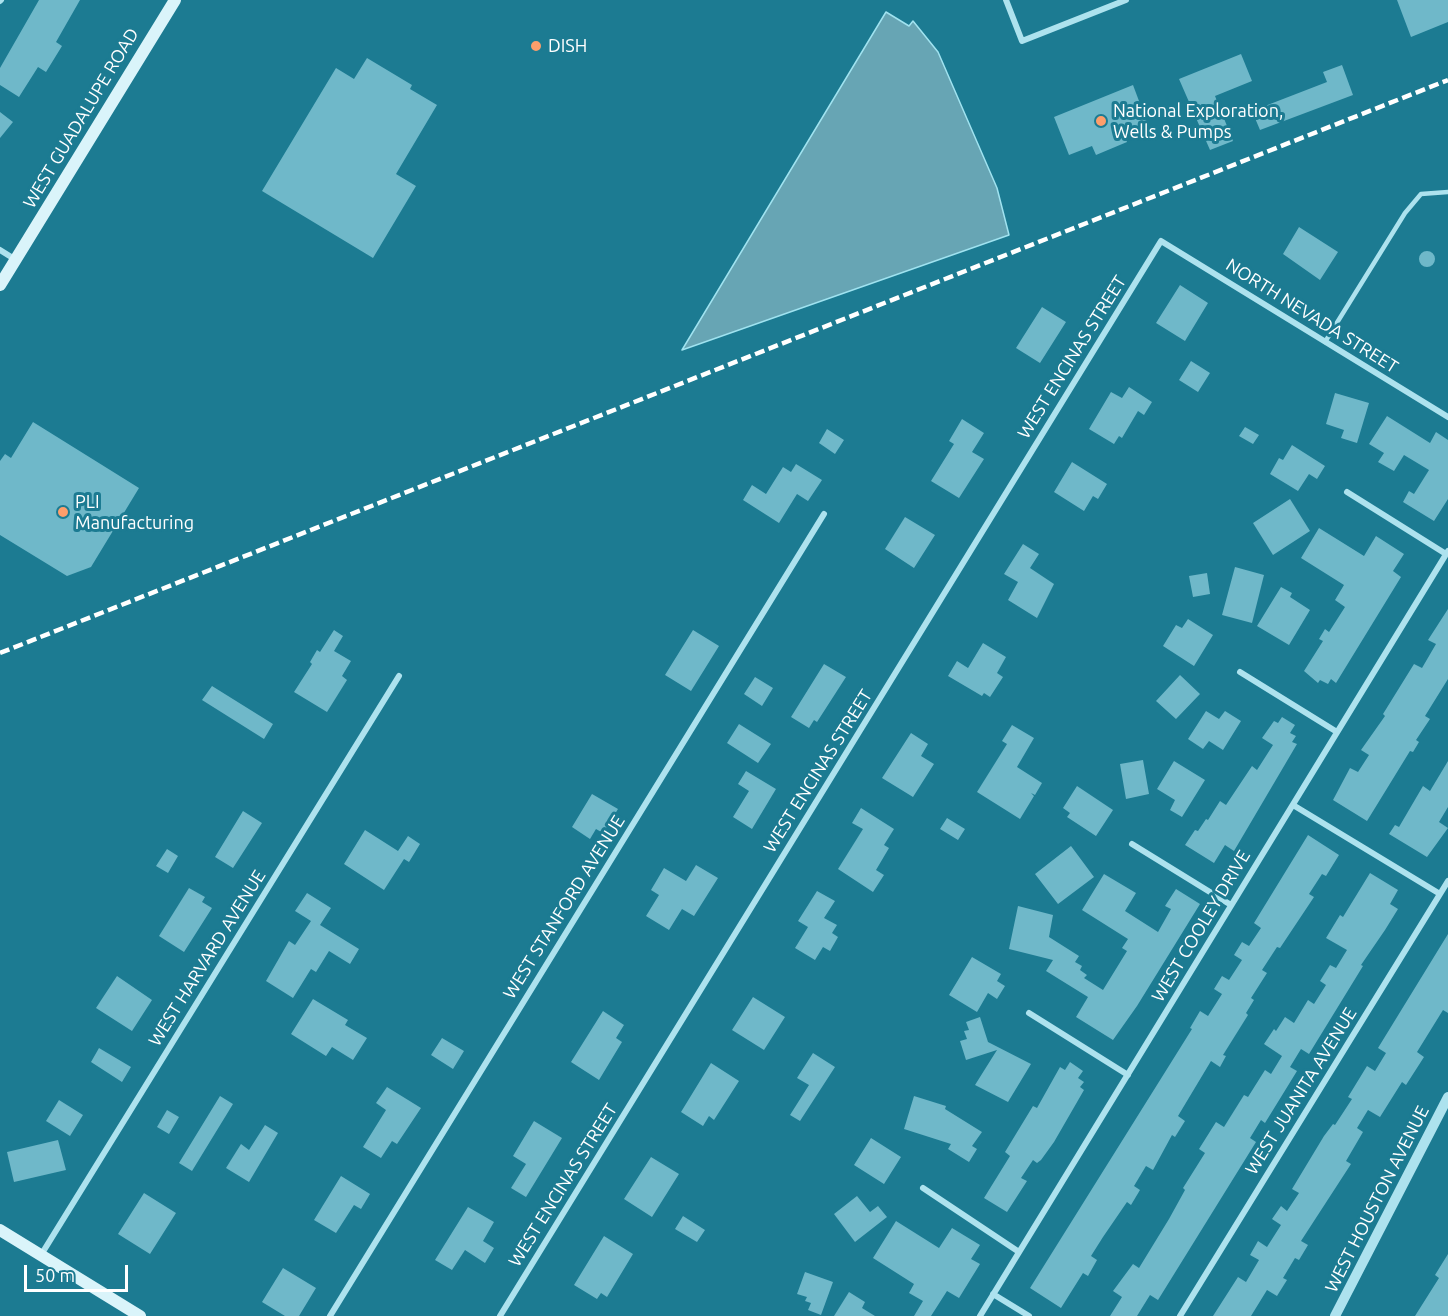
<!DOCTYPE html>
<html>
<head>
<meta charset="utf-8">
<style>
	body { margin:0 }
	#map { position:relative; width:1448px; height:1316px; overflow:hidden; background:#1c7b92; font-family:Ubuntu,sans-serif }
	canvas { display:block }
	.scale { position:absolute; left:24px; top:1265px; width:104px; height:27px; box-sizing:border-box; border:3px solid #fff; border-top:0; padding-left:8px; font-size:18px; line-height:21px; white-space:nowrap; color:#fff; -webkit-text-stroke:4px #1c7b92; paint-order:stroke }
</style>
</head>
<body>
<div id="map">
<canvas width="1448" height="1316"></canvas>
<div class="scale">50 m</div>
</div>
<script>
const g = document.querySelector('canvas').getContext('2d');
g.lineJoin = 'round';
function fill(path, color) { g.fillStyle = color; g.fill(path, 'evenodd'); }
const poly = rows => new Path2D(rows.map(r => 'M' + r).join(''));
function strokePath(path, color, width, dash) { g.strokeStyle = color; g.lineWidth = width; g.lineCap = dash ? 'butt' : 'round'; g.setLineDash(dash || []); g.stroke(path); }
function drawText(font, color, halo, rows, align = 'center') {
  g.font = font + ' Ubuntu,sans-serif'; g.lineWidth = 6; g.setLineDash([]); g.textBaseline = 'middle'; g.strokeStyle = halo; g.fillStyle = color; for (const [text, x, y, turn = 0] of rows) {
    g.save(); g.translate(x, y); g.rotate((+turn || 0) * Math.PI / 180); g.textAlign = isNaN(turn) ? turn : align; if (halo) g.strokeText(text, 0, 0); g.fillText(text, 0, 0); g.restore();
  }
}
const water = poly([
	[886,12,909,26,913,21,938,52,997,188,1009,235,682,350,886,12]
]);
fill(water, '#67a5b4');
strokePath(water, '#a0e3f0', 1.5);
fill(poly([
	[39,0,80,0,56,42,62,46,46,72,38,67,19,97,0,85,0,68],
	[1397,0,1448,0,1448,22,1411,37],
	[1241,54,1252,81,1215,96,1233,141,1210,150,1179,79],
	[367,58,412,85,410,89,437,105,396,174,416,186,373,258,262,191,336,68,354,79],
	[1342,65,1353,95,1260,130,1252,111,1327,82,1323,72],
	[1133,85,1148,125,1124,135,1127,142,1096,155,1092,146,1069,155,1054,117],
	[0,112,13,122,0,138],
	[1299,227,1338,252,1320,280,1283,254],
	'1419 259a8 8 0 1 1 16 0a8 8 0 1 1-16 0Z',
	[1180,285,1208,303,1185,341,1156,323],
	[1042,307,1066,322,1040,363,1016,348],
	[1191,361,1210,373,1198,392,1179,380],
	[1129,387,1152,402,1144,415,1138,411,1122,438,1119,436,1114,444,1089,429,1111,392,1122,398],
	[1335,393,1369,403,1357,443,1341,438,1344,430,1326,424],
	[1387,416,1430,443,1436,432,1448,440,1448,499,1434,521,1403,502,1409,491,1414,494,1429,470,1404,455,1394,471,1378,462,1384,453,1369,444],
	[962,419,984,433,972,452,984,459,959,498,931,481,954,444,949,441],
	[33,422,139,488,91,567,67,576,0,535,0,461,5,454,11,458],
	[1245,427,1259,435,1253,444,1239,436],
	[827,429,844,440,835,454,819,443],
	[1292,445,1325,466,1317,479,1309,474,1298,491,1270,474,1279,458,1283,460],
	[1072,462,1107,484,1098,499,1093,496,1084,511,1054,492],
	[796,464,822,480,808,501,797,494,779,523,743,500,752,485,766,494,783,467,791,472],
	[1290,499,1310,531,1273,555,1253,523],
	[905,517,935,535,914,568,885,549],
	[1319,528,1364,556,1376,536,1404,554,1393,571,1401,577,1336,683,1331,679,1328,684,1320,680,1318,683,1304,671,1323,641,1319,639,1325,629,1329,632,1345,607,1335,600,1344,585,1301,558],
	[1023,544,1039,554,1030,568,1054,584,1037,618,1008,600,1018,582,1004,574],
	[1235,567,1264,575,1252,623,1222,615],
	[1207,573,1210,594,1193,597,1189,576],
	[1281,587,1292,593,1290,597,1310,610,1289,645,1257,626],
	[1448,609,1448,679,1425,716,1430,719,1416,740,1419,742,1413,752,1410,751,1367,821,1333,800,1350,768,1358,772,1369,755,1361,750,1385,716,1383,714,1414,664,1422,668,1436,644,1428,640],
	[1188,619,1213,635,1194,666,1163,646,1176,625,1182,628],
	[334,630,343,636,334,651,351,661,342,676,347,680,327,712,294,692,312,664,310,662,317,650,320,652],
	[693,630,719,646,691,691,665,675],
	[983,643,1006,657,997,673,1003,677,990,697,984,693,982,696,948,676,957,661,968,668],
	[824,664,846,677,817,722,814,720,809,728,791,717],
	[1180,675,1200,694,1176,719,1156,701],
	[755,677,773,688,762,706,744,694],
	[212,686,273,724,264,739,202,700],
	[1206,711,1219,719,1225,711,1241,721,1223,750,1209,741,1203,749,1188,739],
	[1282,717,1295,725,1290,733,1296,736,1292,742,1297,744,1234,851,1225,845,1214,863,1185,845,1195,830,1198,831,1206,819,1208,820,1220,801,1226,805,1252,766,1257,770,1273,745,1262,738,1274,721,1278,723],
	[739,724,771,744,758,763,727,743],
	[1012,725,1034,738,1017,767,1042,783,1035,795,1031,793,1034,796,1020,819,977,792,1007,744,1002,741],
	[911,733,928,744,921,756,934,764,913,797,882,778],
	[1143,760,1149,794,1126,799,1120,764],
	[1174,761,1205,780,1182,817,1170,810,1175,800,1157,789],
	[1448,761,1448,807,1439,822,1448,828,1427,857,1389,834,1395,825,1399,827,1423,786,1430,791],
	[746,771,776,789,752,829,733,817,749,791,738,784],
	[1077,786,1113,810,1096,836,1067,817,1070,813,1063,808],
	[592,794,618,809,603,833,596,829,590,839,572,827],
	[861,808,894,829,884,845,889,848,876,870,884,875,873,892,838,869,863,829,852,823],
	[243,811,262,823,233,868,215,857],
	[947,818,965,829,958,840,940,829],
	[365,830,398,851,408,836,420,844,409,862,404,859,384,890,344,864],
	[1308,835,1339,855,1326,876,1322,874,1309,894,1314,897,1280,948,1277,947,1262,970,1267,973,1251,998,1254,1000,1246,1013,1248,1015,1223,1055,1226,1056,1220,1067,1211,1061,1178,1116,1185,1121,1175,1137,1172,1135,1153,1170,1146,1166,1134,1186,1140,1190,1131,1205,1127,1202,1103,1237,1091,1256,1097,1260,1088,1276,1083,1273,1061,1308,1030,1288,1192,1029,1190,1028,1200,1011,1208,1016,1222,994,1214,989,1222,976,1229,980,1242,960,1234,955,1242,942,1249,946,1261,928,1254,923],
	[1071,846,1094,877,1058,904,1035,874],
	[167,849,178,856,168,873,156,866],
	[696,865,718,878,694,916,682,909,669,930,646,916,659,895,651,890,664,868,686,881],
	[1370,873,1398,890,1390,904,1398,909,1385,930,1361,965,1363,966,1309,1054,1301,1049,1290,1067,1297,1071,1265,1123,1261,1120,1250,1138,1256,1142,1158,1300,1150,1295,1137,1316,1110,1316,1122,1297,1113,1291,1133,1264,1139,1268,1169,1219,1185,1190,1183,1188,1205,1153,1199,1149,1216,1122,1224,1127,1244,1095,1248,1097,1265,1070,1271,1074,1282,1056,1264,1044,1274,1029,1276,1031,1285,1017,1294,1023,1308,1000,1314,1004,1326,985,1320,981,1330,965,1336,968,1347,950,1326,938,1340,915,1343,917],
	[1104,874,1136,893,1125,911,1158,932,1171,909,1165,906,1176,889,1200,904,1137,1006,1113,1040,1076,1017,1088,997,1046,971,1053,960,1009,949,1018,906,1053,915,1049,937,1079,956,1075,962,1082,966,1080,970,1087,975,1084,978,1103,990,1127,951,1122,948,1128,939,1082,910],
	[189,888,205,897,202,902,212,908,184,952,159,936],
	[817,891,835,901,824,918,837,925,832,933,838,937,830,951,823,947,815,960,795,948,808,927,798,921],
	[307,893,331,908,320,925,359,949,350,964,329,951,316,972,311,969,293,998,266,981,289,941,295,945,311,921,295,911],
	[1448,934,1448,1013,1443,1010,1417,1052,1424,1057,1406,1085,1402,1082,1380,1117,1368,1110,1357,1128,1363,1132,1346,1161,1351,1164,1301,1241,1308,1245,1299,1260,1295,1258,1283,1278,1287,1280,1277,1296,1267,1290,1251,1316,1213,1316,1238,1277,1246,1282,1259,1260,1250,1255,1258,1241,1267,1247,1281,1225,1272,1219,1281,1206,1287,1211,1299,1193,1292,1189,1324,1136,1333,1124,1335,1125,1352,1099,1348,1097,1367,1066,1375,1071,1386,1053,1378,1048],
	[972,957,1001,974,997,981,1005,986,997,999,988,993,977,1012,949,995],
	[117,976,152,1000,132,1031,96,1008],
	[753,997,785,1017,764,1050,732,1030],
	[313,999,348,1020,345,1025,367,1038,353,1060,332,1047,326,1056,291,1034],
	[603,1011,624,1025,616,1038,622,1042,599,1080,571,1062],
	[980,1017,988,1042,1031,1064,1008,1102,975,1085,997,1050,966,1060,960,1041,967,1039,964,1031,969,1030,966,1022],
	[442,1038,464,1051,453,1069,431,1055],
	[99,1048,131,1067,122,1082,91,1062],
	[813,1053,835,1067,800,1121,790,1115,809,1085,797,1078],
	[1070,1062,1083,1071,1078,1078,1084,1082,1080,1087,1084,1090,1054,1142,1041,1160,1037,1163,1033,1160,1021,1178,1027,1181,1007,1212,984,1198,1010,1156,1005,1152,1033,1106,1037,1108,1060,1067,1065,1070],
	[711,1063,739,1081,714,1120,709,1116,703,1126,681,1112],
	[387,1087,421,1108,397,1144,392,1141,381,1158,363,1147,386,1110,376,1103],
	[220,1096,233,1104,192,1171,179,1163],
	[914,1096,946,1106,945,1109,982,1132,972,1146,977,1149,969,1162,948,1149,951,1144,904,1129],
	[59,1100,83,1115,70,1136,46,1121],
	[167,1110,179,1117,169,1134,157,1127],
	[534,1121,562,1138,526,1197,511,1188,526,1164,513,1156],
	[265,1125,278,1133,249,1182,226,1168,241,1144,249,1150],
	[871,1138,901,1157,884,1184,854,1165],
	[58,1140,66,1170,14,1182,7,1152],
	[651,1157,679,1174,652,1217,624,1199],
	[341,1176,370,1194,361,1209,354,1205,336,1233,314,1220],
	[144,1193,176,1213,150,1254,118,1234],
	[857,1196,870,1212,878,1206,887,1217,855,1242,834,1214],
	[468,1207,494,1222,483,1241,494,1248,485,1263,465,1250,452,1270,435,1260],
	[683,1216,705,1230,697,1242,675,1229],
	[896,1221,939,1248,952,1228,980,1245,971,1259,980,1264,959,1298,947,1291,931,1316,914,1316,923,1301,909,1293,914,1284,873,1258],
	[604,1236,633,1254,607,1297,601,1293,597,1299,574,1285],
	[1448,1254,1448,1316,1415,1316,1439,1278,1435,1275],
	[283,1268,316,1288,299,1316,285,1316,262,1302],
	[805,1272,833,1282,821,1315,808,1310,811,1303,805,1301,807,1297,797,1294],
	[849,1292,865,1302,862,1308,875,1316,834,1316]
]), '#6fb8c9');
strokePath(poly([
	[1325,342,1405,213,1421,194,1448,192]
]), '#ade2ee', 4.5);
strokePath(poly([
	[1006,0,1022,41,1126,0],
	[0,1,1,0],
	[0,250,16,260],
	[1347,492,1446,554],
	[1240,672,1337,732],
	[1293,805,1440,894],
	[1132,844,1231,905],
	[1029,1013,1128,1075],
	[923,1188,1019,1252],
	[41,1255,399,676],
	[993,1294,1029,1316],
	[330,1316,824,514],
	[500,1316,1161,241,1448,417],
	[980,1316,1448,551],
	[1180,1316,1448,881]
]), '#ade2ee', 6);
strokePath(poly([
	[1335,1316,1448,1097]
]), '#ade2ee', 10);
strokePath(poly([
	[0,285,175,0],
	[0,1230,140,1316]
]), '#daf4fa', 12);
strokePath(poly([
	[0,653,1448,80]
]), '#fff', 4.5, [10, 4.5]);
for (const [x, y, r, color] of [
	[536,46,6,"#fe9e6b"],
	[1101,121,6,"#fe9e6b"],
	[63,512,6,"#fe9e6b"]
]) { const dot = new Path2D(); dot.arc(x, y, r, 0, 2 * Math.PI); g.fillStyle = color; g.fill(dot); strokePath(dot, '#1c7b92', 2); }
drawText('18px', '#fff', '#1c7b92', [
	["DISH",548,46],
	["National Exploration,",1113,111],
	["Wells & Pumps",1113,132],
	["PLI",75,502],
	["Manufacturing",75,523]
], 'left');
drawText('18px', '#fff', '#1c7b92', [
	["WEST GUADALUPE ROAD",81,118,-59],
	["NORTH NEVADA STREET",1312,316,32],
	["WEST ENCINAS STREET",1072,357,-58],
	["WEST ENCINAS STREET",818,771,-58],
	["WEST STANFORD AVENUE",564,907,-58],
	["WEST COOLEY DRIVE",1201,926,-59],
	["WEST HARVARD AVENUE",207,958,-58],
	["WEST JUANITA AVENUE",1301,1091,-58],
	["WEST ENCINAS STREET",563,1185,-58],
	["WEST HOUSTON AVENUE",1377,1199,-63]
]);
</script>
</body>
</html>
